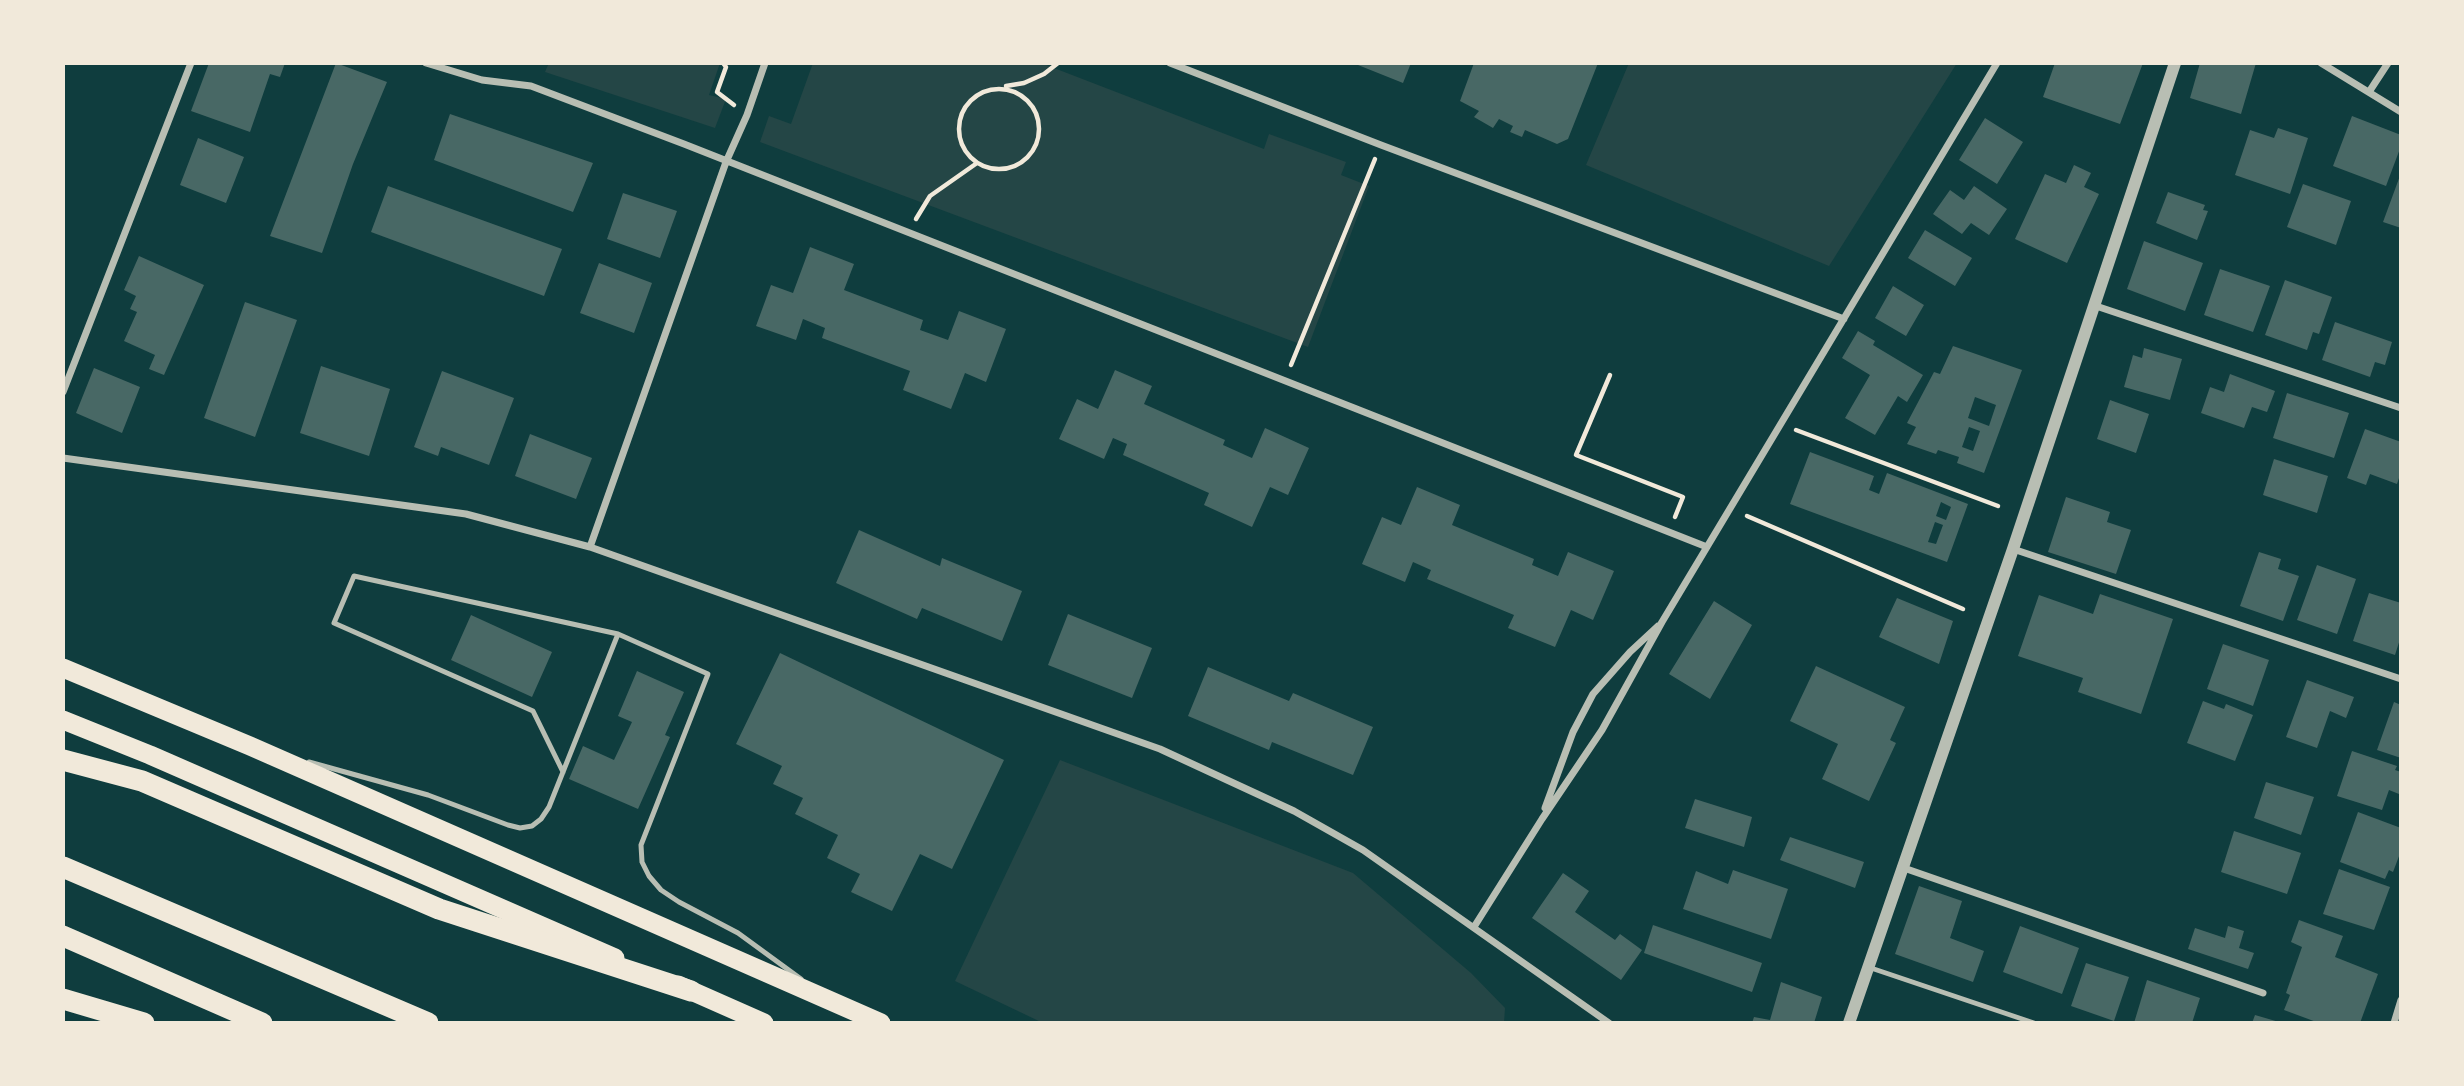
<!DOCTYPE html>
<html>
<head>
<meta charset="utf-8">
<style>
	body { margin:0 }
	#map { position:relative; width:2464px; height:1086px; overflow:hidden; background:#0f3d3e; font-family:"Golos Text",sans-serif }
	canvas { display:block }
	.frame { position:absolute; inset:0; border:65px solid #f1e9da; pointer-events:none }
</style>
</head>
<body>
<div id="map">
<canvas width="2464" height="1086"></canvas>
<div class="frame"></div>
</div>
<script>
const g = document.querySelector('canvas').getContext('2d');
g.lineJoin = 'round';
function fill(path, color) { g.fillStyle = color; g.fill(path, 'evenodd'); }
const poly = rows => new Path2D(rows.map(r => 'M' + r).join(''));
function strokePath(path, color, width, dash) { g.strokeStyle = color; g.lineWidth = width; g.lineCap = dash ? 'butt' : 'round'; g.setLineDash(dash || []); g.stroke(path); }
fill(poly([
	[549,63,720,63,709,95,726,99,715,128,545,72],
	[813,63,1041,63,1264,149,1269,134,1346,162,1341,175,1369,186,1308,347,760,142,769,116,791,124],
	[1629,63,1957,63,1829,266,1586,165],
	[1060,760,1353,873,1471,973,1505,1008,1504,1023,1043,1023,955,981]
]), '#244646');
fill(poly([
	[209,63,285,63,280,77,270,74,250,132,191,111],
	[336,63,387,82,353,164,322,253,270,236],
	[1353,63,1411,63,1403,83],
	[1474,63,1598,63,1568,139,1557,144,1525,130,1522,137,1510,132,1513,126,1499,119,1493,128,1474,117,1479,111,1460,101],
	[2055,63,2091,65,2091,63,2143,63,2120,124,2043,97],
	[2200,63,2256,63,2241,114,2190,98],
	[450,114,593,163,573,212,434,160],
	[2352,116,2401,135,2401,146,2386,186,2333,166],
	[1985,118,2023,142,1997,184,1959,160],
	[2278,128,2308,138,2290,194,2235,175,2250,130,2274,138],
	[198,138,244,157,226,203,180,185],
	[2074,165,2091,173,2084,187,2099,194,2067,263,2015,239,2045,174,2066,183],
	[2401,173,2401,228,2383,222],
	[2303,184,2351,201,2336,245,2287,227],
	[388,186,562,249,544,296,371,232],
	[1974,186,2007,209,1989,235,1971,223,1962,234,1933,214,1950,190,1964,200],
	[2168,192,2205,205,2203,210,2208,211,2197,240,2156,223],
	[623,193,677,211,660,258,607,239],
	[1925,230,1972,258,1955,286,1908,258],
	[2144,241,2203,263,2185,311,2127,289],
	[810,247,854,264,844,290,923,320,920,330,948,340,959,311,1006,329,986,382,965,373,951,409,903,390,910,371,822,338,825,328,803,319,796,340,756,326,771,285,793,293],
	[139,256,204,285,164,375,149,369,155,355,124,341,137,312,130,309,136,296,124,290],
	[599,263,652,283,634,333,580,313],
	[2220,269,2270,286,2253,332,2204,315],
	[2285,280,2332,297,2319,334,2313,332,2307,350,2265,335],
	[1893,286,1924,305,1906,336,1875,318],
	[245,302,297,320,255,437,204,418],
	[2335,322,2392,342,2385,365,2375,362,2370,377,2322,360],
	[1858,331,1875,341,1873,345,1923,375,1907,402,1898,396,1875,435,1845,418,1870,375,1842,358],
	[1953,346,2022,370,1984,473,1957,463,1959,457,1938,450,1936,454,1907,444,1916,427,1907,423,1934,372,1940,374],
	[1975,397,1996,405,1989,426,1968,418],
	[1969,427,1980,431,1973,451,1962,447],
	[2144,348,2182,359,2170,400,2124,387,2133,355,2142,358],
	[321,366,390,389,369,456,300,433],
	[94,368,140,387,122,433,76,413],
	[1115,370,1152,386,1144,404,1225,440,1223,445,1252,458,1265,428,1309,448,1288,495,1270,487,1252,527,1204,505,1209,493,1123,455,1127,444,1113,438,1104,459,1059,439,1077,399,1098,409],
	[442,371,514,398,489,465,441,447,438,456,414,447],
	[2230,374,2275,391,2267,412,2252,407,2244,428,2201,413,2210,387,2224,392],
	[2287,393,2349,413,2334,458,2273,438],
	[2110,400,2149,414,2136,453,2097,439],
	[2365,429,2401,442,2401,472,2397,484,2370,474,2366,485,2347,478],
	[530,434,592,458,576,499,515,476],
	[1810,452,1874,476,1869,490,1879,494,1887,473,1968,504,1947,562,1790,504],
	[1941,502,1951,507,1946,520,1936,516],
	[1935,522,1943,525,1936,544,1928,542],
	[2274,459,2328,476,2317,513,2263,495],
	[1417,487,1460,505,1452,525,1534,559,1532,565,1558,576,1568,552,1614,571,1593,620,1571,610,1555,647,1508,628,1514,615,1427,579,1431,570,1413,562,1405,582,1362,564,1382,517,1401,525],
	[2066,497,2110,512,2107,522,2131,530,2116,574,2048,552],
	[859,530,940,566,942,558,1022,591,1002,641,922,608,917,619,836,583],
	[2259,552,2281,559,2278,569,2299,576,2283,621,2240,606],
	[2317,565,2356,579,2337,634,2297,620],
	[2369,593,2401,603,2401,636,2395,655,2353,641],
	[2100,594,2173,619,2141,714,2078,692,2083,678,2018,656,2039,595,2093,614],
	[1897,598,1953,621,1939,664,1879,637],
	[1714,601,1752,625,1710,699,1669,674],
	[1068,614,1152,648,1132,698,1048,665],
	[471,615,552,652,532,697,451,660],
	[2223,644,2269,660,2253,706,2207,689],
	[780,653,1004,760,952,869,920,854,892,911,851,892,860,874,827,858,838,835,795,814,803,798,773,784,782,766,736,744],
	[1816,666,1905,707,1890,740,1896,743,1869,801,1822,779,1838,744,1790,721],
	[1208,667,1289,701,1293,693,1373,727,1353,775,1272,742,1269,750,1188,716],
	[637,671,684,692,665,735,670,737,638,809,569,779,583,746,614,760,632,722,618,716],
	[2307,680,2354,697,2346,718,2330,711,2317,748,2286,737],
	[2203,701,2224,709,2226,704,2253,715,2235,761,2187,743],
	[2394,702,2401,705,2401,758,2377,750],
	[2352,751,2397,766,2395,770,2401,772,2399,794,2389,790,2382,810,2337,796],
	[2266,782,2314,797,2301,835,2254,818],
	[1695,799,1752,817,1744,847,1685,828],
	[2358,812,2401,828,2399,838,2401,839,2401,851,2393,872,2389,870,2385,879,2340,862],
	[2234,831,2301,853,2287,894,2221,872],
	[1790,837,1864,862,1855,888,1780,860],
	[2339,869,2390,887,2374,930,2323,914],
	[1733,870,1788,889,1771,939,1683,909,1696,871,1728,884],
	[1563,873,1589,891,1575,912,1615,940,1620,934,1642,950,1621,980,1532,918],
	[1919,886,1962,901,1950,938,1984,951,1973,982,1895,954],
	[2299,920,2343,936,2335,957,2378,974,2360,1023,2319,1023,2284,1010,2290,995,2286,993,2302,947,2291,942],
	[1653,925,1762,963,1752,992,1644,953],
	[2020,926,2079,948,2062,994,2003,972],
	[2228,926,2244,931,2239,948,2254,953,2248,969,2188,949,2195,928,2225,938],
	[2086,963,2129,977,2114,1021,2071,1006],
	[2147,980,2200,998,2192,1023,2134,1023],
	[1781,982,1822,997,1814,1023,1752,1023,1754,1017,1770,1020],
	[2255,1015,2279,1022,2279,1023,2252,1023]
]), '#486865');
strokePath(poly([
	[723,63,726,67,717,92,734,105],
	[1006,86,1024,83,1044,74,1058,63],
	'959 129a40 40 0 1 1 80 0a40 40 0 1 1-80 0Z',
	[916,219,930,196,977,163],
	[1291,365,1375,159],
	[1610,375,1576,455,1683,497,1675,517],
	[1796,430,1998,506],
	[1747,516,1963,609]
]), '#f1e9da', 4.5);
strokePath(poly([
	[309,762,428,795,508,825,520,828,532,826,541,819,549,807,618,634,708,674,641,845,642,862,649,876,661,890,679,902,738,933,801,979],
	[563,772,533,711,334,623,354,576,618,634],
	[1868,967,2034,1023]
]), '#b8beb3', 5);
strokePath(poly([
	[426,63,482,80,531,86,684,144,1707,547],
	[1170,63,1381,145,1844,319],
	[2321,63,2401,112],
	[2369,92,2388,63],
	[2096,306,2401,408],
	[63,392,191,63],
	[63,458,466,514,590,547,1160,749,1294,811,1363,850,1609,1023],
	[590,547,726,162,747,115,765,63],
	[2013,549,2401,679],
	[1545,808,1573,732,1593,694,1630,652,1658,626],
	[1901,867,2263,993],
	[1474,927,1542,819,1602,730,1662,622,1997,63],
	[2394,1023,2401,1000]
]), '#b8beb3', 7);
strokePath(poly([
	[1849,1023,2013,549,2175,63]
]), '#b8beb3', 12);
strokePath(poly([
	[63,668,250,746,881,1023],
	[63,720,150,755,615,958],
	[678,985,764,1023]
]), '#f1e9da', 19);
strokePath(poly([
	[63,760,142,781,439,909,691,991],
	[63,867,428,1023],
	[63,936,262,1023],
	[63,999,144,1023]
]), '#f1e9da', 21);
</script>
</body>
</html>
